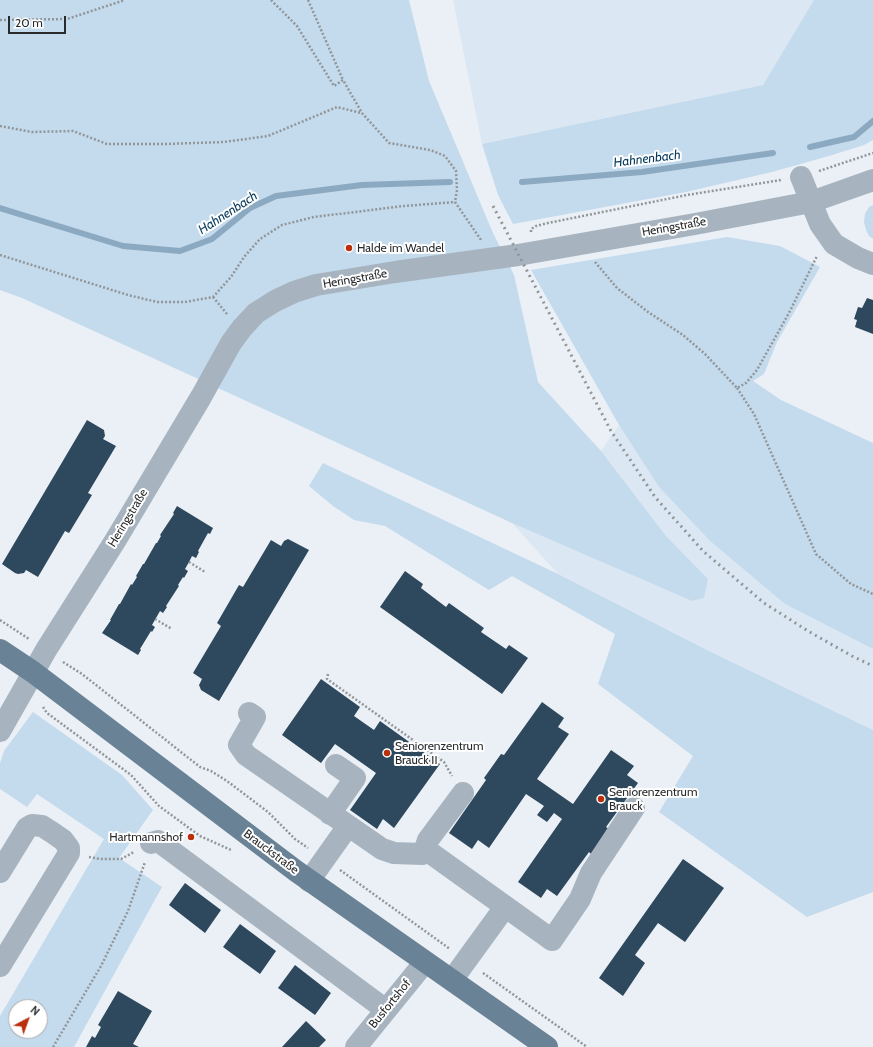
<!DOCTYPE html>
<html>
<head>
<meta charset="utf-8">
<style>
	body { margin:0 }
	#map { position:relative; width:873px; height:1047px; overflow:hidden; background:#eaf0f5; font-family:Cabin,sans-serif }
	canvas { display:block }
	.north { position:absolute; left:8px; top:999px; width:40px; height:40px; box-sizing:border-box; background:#fff; border:1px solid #a9aaab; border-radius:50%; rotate:41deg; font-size:11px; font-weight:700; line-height:16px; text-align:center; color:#282a2c }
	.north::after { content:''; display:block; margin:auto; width:14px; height:18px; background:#ba300d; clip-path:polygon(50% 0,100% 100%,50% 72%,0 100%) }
	.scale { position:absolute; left:8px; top:16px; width:58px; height:18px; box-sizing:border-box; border:2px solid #282a2c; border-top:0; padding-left:5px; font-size:12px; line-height:14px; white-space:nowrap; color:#282a2c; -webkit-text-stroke:3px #fff; paint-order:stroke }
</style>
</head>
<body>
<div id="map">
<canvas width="873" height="1047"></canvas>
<div class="north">N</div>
<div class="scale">20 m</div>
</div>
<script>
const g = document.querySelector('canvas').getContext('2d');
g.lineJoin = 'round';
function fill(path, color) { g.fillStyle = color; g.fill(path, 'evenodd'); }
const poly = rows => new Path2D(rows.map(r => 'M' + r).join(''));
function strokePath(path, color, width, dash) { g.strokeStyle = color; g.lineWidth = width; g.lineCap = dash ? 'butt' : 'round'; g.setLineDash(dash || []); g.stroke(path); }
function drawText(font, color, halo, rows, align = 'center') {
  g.font = font + ' Cabin,sans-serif'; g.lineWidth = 4; g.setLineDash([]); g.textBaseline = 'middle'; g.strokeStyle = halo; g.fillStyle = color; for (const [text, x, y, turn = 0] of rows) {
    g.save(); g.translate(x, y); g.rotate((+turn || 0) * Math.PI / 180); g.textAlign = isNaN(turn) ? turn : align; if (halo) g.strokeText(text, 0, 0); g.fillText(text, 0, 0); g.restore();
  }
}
fill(poly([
	[453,0,814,0,763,85,482,144],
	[619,425,659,487,710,541,785,604,873,649,873,730,711,652,558,574,512,523,692,601,704,598,708,579,666,536,601,451]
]), '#dbe7f2');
fill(poly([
	[0,0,409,0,429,81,493,233,514,275,538,382,601,451,666,536,708,579,704,598,692,601,512,523,22,298,0,290],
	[814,0,873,0,873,140,864,145,829,156,772,172,686,192,513,224,498,195,482,144,763,85],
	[873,205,873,239,869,236,866,230,864,222,865,214,869,207],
	[727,237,780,246,820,267,777,342,764,374,753,381,781,400,873,443,873,649,785,604,710,541,659,487,619,425,531,270],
	[323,463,558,574,711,652,873,730,873,892,807,917,659,812,693,756,598,684,615,634,512,576,489,590,385,526,354,520,333,506,309,486],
	[33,712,122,775,153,810,119,858,162,887,74,1047,0,1047,0,1016,104,839,37,794,27,807,0,789,0,763,4,751],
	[16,1007,40,1007,40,1031,16,1031]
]), '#c4daed');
strokePath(poly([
	[810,147,854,137,873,121],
	[522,182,642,172,773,153],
	[0,208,123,246,180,251,212,239,250,208,276,196,362,185,450,182]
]), '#8ca9c2', 6);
fill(poly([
	[867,298,873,300,873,334,855,327,857,320,854,319,858,307,862,308],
	[87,420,104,430,105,436,103,439,116,446,88,493,92,495,69,533,65,531,38,577,26,570,24,573,18,574,15,573,2,564],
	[177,506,213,528,210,534,208,533,198,551,199,552,196,558,192,556,189,562,185,569,188,571,184,578,183,577,178,585,179,586,166,606,167,607,163,613,160,611,152,625,155,627,152,632,151,631,140,649,141,650,138,655,102,633,111,620,110,620,119,604,120,604,131,584,132,585,137,577,136,576,143,564,144,564,156,543,157,543,161,536,160,535,174,514,173,513],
	[288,539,309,550,219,701,201,690,199,685,202,679,193,673,221,626,217,623,239,585,243,587,271,540,281,546,284,541],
	[405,571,423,584,421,588,446,607,449,603,484,628,481,632,506,649,509,645,528,658,502,694,380,607],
	[321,679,360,707,354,716,374,730,380,721,440,764,394,828,383,819,377,829,350,810,376,773,335,744,321,763,282,735],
	[542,702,564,718,558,727,569,734,537,779,573,804,611,750,634,766,627,775,638,783,606,827,609,829,591,854,589,852,557,896,547,889,541,898,518,882,562,819,554,813,547,822,537,815,544,806,526,794,489,848,478,840,472,849,449,833,486,780,484,778,501,754,504,755],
	[683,859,724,888,685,942,658,923,635,955,645,963,623,996,599,978],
	[185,883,221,910,205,933,169,905],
	[240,924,276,951,260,974,223,947],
	[295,965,331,993,315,1015,278,988],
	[118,991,152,1011,133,1044,139,1047,86,1047,92,1036,95,1038,101,1027,98,1025],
	[306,1021,326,1040,319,1047,282,1047]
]), '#2e485d');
strokePath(poly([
	[271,0,297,26,334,86,343,80,362,113,389,143,430,150,445,156,456,171,457,190,455,202,481,240],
	[308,0,343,80],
	[0,20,67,19,125,0],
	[0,126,32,132,73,131,107,144,166,144,224,142,268,136,337,107,361,113],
	[819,171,873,153],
	[531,232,531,229,536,226,548,223,687,195,781,180],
	[0,255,128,295,157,302,185,302,213,297,231,277,244,257,260,239,282,225,314,217,404,206,455,202],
	[595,262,617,288,648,312,683,335,705,354,737,388,746,383,757,370,790,311,817,256],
	[213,297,227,314],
	[737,388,754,414,816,554,851,584,873,594],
	[189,562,205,572],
	[155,619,172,629],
	[0,620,29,639],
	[63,662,82,674,200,767,211,771,227,781,268,812,295,839,308,848],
	[328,674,327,679,444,762,452,776],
	[43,707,47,713,131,775,159,806,200,836,231,850],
	[89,857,100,859,121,859,134,852],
	[340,870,450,949],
	[483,973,587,1047],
	[53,1047,101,966,128,911,145,862]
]), '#919699', 2.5, [2, 2]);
strokePath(poly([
	[801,177,820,224,834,244,858,258,873,264],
	[249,713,255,717,239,745,246,755,382,849,394,853,422,854,425,849,552,940,580,899,591,873,634,808],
	[0,731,46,650,115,541,201,397,231,343,242,328,256,313,275,301,294,292,316,285,395,272,518,255,695,224,811,202,873,180],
	[330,814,355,778,336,765],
	[151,843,158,841,386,1010],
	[425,849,428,840,463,793],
	[0,872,27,828,32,825,42,826,53,833,63,840,69,848,69,853,0,966],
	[309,881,348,826],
	[452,980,505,907],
	[356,1047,425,962]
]), '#a7b4bf', 22);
strokePath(poly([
	[0,650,33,672,296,871,547,1047]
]), '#6a8296', 22);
strokePath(poly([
	[493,206,611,431,655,497,703,551,764,603,808,631,852,656,873,666]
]), '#919699', 3, [2, 4]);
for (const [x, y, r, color] of [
	[349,248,4,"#ba300d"],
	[387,753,4,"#ba300d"],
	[601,799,4,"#ba300d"],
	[191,837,4,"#ba300d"]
]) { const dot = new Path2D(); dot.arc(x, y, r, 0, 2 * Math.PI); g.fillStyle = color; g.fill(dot); strokePath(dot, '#fff', 1.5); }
drawText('12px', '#282a2c', '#fff', [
	["Heringstraße",674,227,-10],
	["Heringstraße",355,279,-10],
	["Heringstraße",128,518,-59],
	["Brauckstraße",271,852,37],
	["Busfortshof",390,1004,-51]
]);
drawText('12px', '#282a2c', '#fff', [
	["Halde im Wandel",357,248],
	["Seniorenzentrum",395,746],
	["Brauck II",395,760],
	["Seniorenzentrum",609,792],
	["Brauck",609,806],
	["Hartmannshof",183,837,"right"]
], 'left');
drawText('italic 13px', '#04395b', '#fff', [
	["Hahnenbach",647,159,-7],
	["Hahnenbach",228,213,-33]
]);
</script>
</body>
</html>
